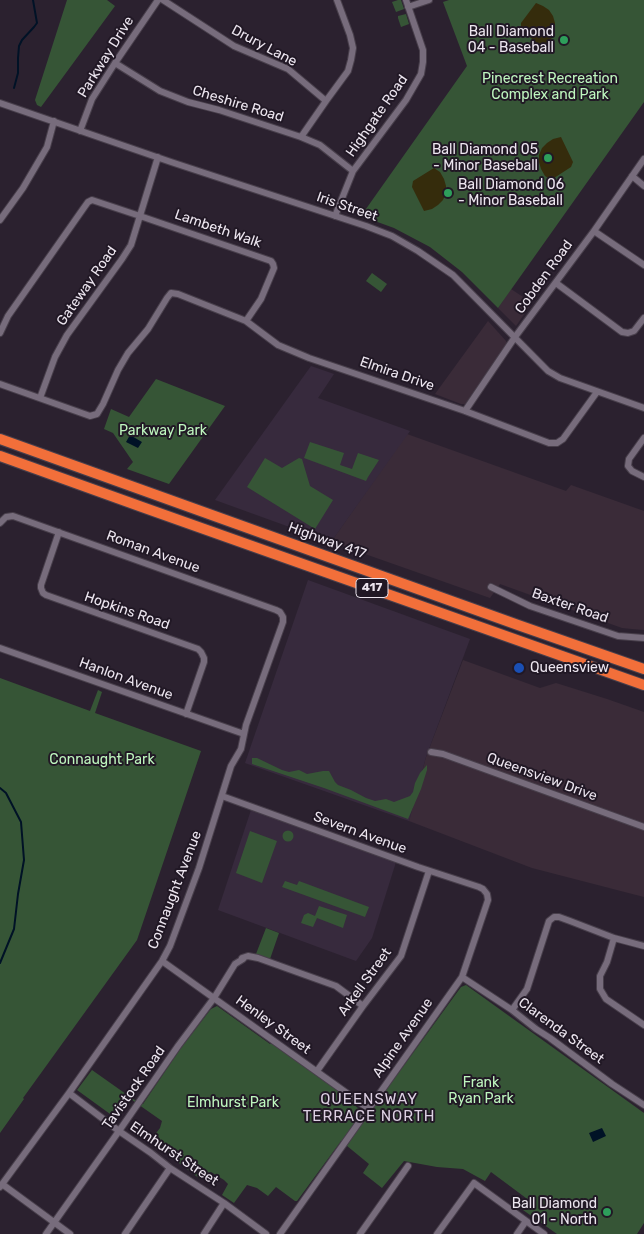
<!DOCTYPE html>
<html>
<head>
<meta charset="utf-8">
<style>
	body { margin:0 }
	canvas { display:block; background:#2b212f }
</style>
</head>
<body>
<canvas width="644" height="1234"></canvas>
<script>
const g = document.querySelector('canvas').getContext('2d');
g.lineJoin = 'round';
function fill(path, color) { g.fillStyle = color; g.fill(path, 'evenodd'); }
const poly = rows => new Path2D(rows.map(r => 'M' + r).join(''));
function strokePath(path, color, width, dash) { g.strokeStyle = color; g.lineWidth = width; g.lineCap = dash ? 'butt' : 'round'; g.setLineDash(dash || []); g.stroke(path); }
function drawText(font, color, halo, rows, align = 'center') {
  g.font = font + ' Rubik,sans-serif'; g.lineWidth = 4; g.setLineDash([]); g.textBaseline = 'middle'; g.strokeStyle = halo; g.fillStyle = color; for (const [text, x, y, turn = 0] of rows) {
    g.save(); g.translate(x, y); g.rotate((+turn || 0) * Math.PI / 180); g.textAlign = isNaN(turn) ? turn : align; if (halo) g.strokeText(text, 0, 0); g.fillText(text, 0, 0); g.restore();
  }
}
fill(poly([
	[511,289,532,303,516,326,498,308],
	[488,321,506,341,507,344,465,404,461,404,435,394],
	[407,434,566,491,571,485,644,511,644,630,632,629,622,628,500,584,490,598,331,542],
	[463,660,540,688,556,683,607,699,644,712,644,897,532,868,409,821,426,757]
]), '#3a2b38');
fill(poly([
	[311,366,334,374,318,398,410,431,331,542,215,500],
	[308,580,470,639,426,757,409,821,245,763],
	[251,810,396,862,372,938,356,961,218,910]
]), '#372a3d');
fill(poly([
	[67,0,107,0,115,6,41,107,37,105,35,100],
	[398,0,401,0,404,9,396,12,392,2],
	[449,0,644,0,644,102,498,308,462,272,430,247,394,228,361,216,467,66,443,2],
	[406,14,409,24,401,27,398,18,398,16],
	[372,273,387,284,381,292,366,281],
	[156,379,225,406,169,484,127,469,133,462,113,433,104,429,111,409,129,417],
	[310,442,344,453,340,465,352,469,358,453,379,460,368,477,366,481,304,458],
	[265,458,282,468,299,458,302,459,310,486,333,500,315,529,247,487],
	[0,678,90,711,98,690,102,692,95,713,201,751,137,940,23,1098,24,1099,0,1133],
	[252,758,257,758,282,770,289,772,299,770,307,774,323,771,329,771,335,782,338,785,351,790,366,798,375,801,386,799,394,802,410,796,413,792,415,783,420,773,427,765,427,770,421,789,408,819,324,788,252,764],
	'282.5 836a5.5 5.5 0 1 1 11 0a5.5 5.5 0 1 1-11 0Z',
	[250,831,277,841,262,883,236,873],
	[285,881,297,885,299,881,369,907,365,917,282,887],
	[319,906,347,915,343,928,317,918,313,927,301,923,304,915,308,913,315,916],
	[266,928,279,933,270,959,256,954],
	[466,985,644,1113,644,1223,637,1234,557,1234,523,1210,530,1201,491,1172,485,1181,463,1169,437,1167,404,1161,382,1188,363,1173,369,1164,341,1141,297,1201,295,1201,276,1187,268,1196,257,1188,247,1185,234,1203,222,1195,228,1184,224,1180,211,1172,200,1179,150,1141,160,1128,162,1121,132,1100,117,1119,77,1090,92,1070,133,1099,143,1104,181,1048,211,1009,217,1006,270,1044,272,1043,354,1102,354,1105,371,1118,374,1113,372,1111,373,1108,461,987]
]), '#365536');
fill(poly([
	[536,3,543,6,549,10,553,16,555,23,555,31,552,38,547,43,541,47,521,29,521,23],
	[561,137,573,162,571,167,551,180,545,176,541,169,539,162,539,155,542,148,547,143,553,139],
	[434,168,440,172,444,179,446,186,446,193,443,200,438,205,432,209,424,211,412,187,413,181]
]), '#352c0c');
fill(poly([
	[130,435,142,442,138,448,126,442],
	[602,1128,606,1136,593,1142,589,1133]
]), '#001226');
strokePath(poly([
	[14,88,18,73,18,58,19,46,22,40,34,27,37,23,33,0],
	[0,788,6,793,21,822,24,860,18,894,14,929,0,963]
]), '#001226', 2);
const minor = poly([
	[163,0,234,46,288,69,326,101],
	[408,7,429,0],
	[115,63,160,91,188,102,219,110,301,137,320,145,353,171],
	[0,103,171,162,366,226,392,236,418,251,453,275,548,371,560,378,644,408],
	[80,131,92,99,115,63,158,0],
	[301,137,326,101,348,71,351,60,353,48,350,35,337,0],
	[632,176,644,186],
	[335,216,353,171,406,100,421,74,423,62,423,50,406,0],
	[0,220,23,188,47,147,54,121],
	[594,231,644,265],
	[556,283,622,332,628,333,634,331,644,318],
	[0,333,8,316,83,209,88,202,92,200,140,216,271,261,273,264,274,268,261,299,246,321],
	[0,384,90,416,97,414,103,404,118,370,128,353,148,329,167,298,171,293,178,294,246,321,278,345,309,358,465,411,549,443,557,443,563,439,597,392],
	[40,398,55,357,67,335,122,259,131,245,158,157],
	[465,411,515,337,594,231,644,159],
	[644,438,629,459,628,466,632,471,644,477],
	[0,523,6,517,13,516,276,610,280,612,283,617,283,622,246,725,241,749,231,766,199,868,170,946,162,961,69,1093,0,1187],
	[59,532,41,585,41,588,43,593,46,595,198,649,201,652,204,658,204,662,186,714],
	[491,587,530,606,618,636,644,638],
	[0,648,244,734],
	[431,752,443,754,644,827],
	[222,796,418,867,479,887,483,889,487,894,488,900,462,977,280,1234],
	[614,938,607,962,600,976,600,989,606,999,644,1025],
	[162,961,369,1109],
	[462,977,512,1010,536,1029,550,1038,612,1084,644,1105],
	[512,1010,527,989,549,921,554,917,559,917,570,921,614,938,644,946],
	[317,1071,363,1006,401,956,429,871],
	[69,1093,119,1131,151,1153,170,1168,224,1203,266,1234],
	[2,1184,70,1234],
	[46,1234,119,1131,178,1046,214,998,235,964,243,959,242,958,248,956,258,958,336,986,363,1006],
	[125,1234,170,1168],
	[204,1234,224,1203],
	[360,1234,408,1166],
	[437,1234,474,1183,544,1234],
	[517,1234,526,1221]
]);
const highway = poly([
	[0,439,518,625,644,669],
	[0,456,142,507,644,685]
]);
strokePath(minor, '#483f4b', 8);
strokePath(highway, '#483f4b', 12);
strokePath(minor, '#776c7c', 6);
strokePath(highway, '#f26f3a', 10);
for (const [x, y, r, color] of [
	[564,40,5,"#2e9e5b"],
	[548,158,5,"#2e9e5b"],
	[448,193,5,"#2e9e5b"],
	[519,668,6,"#1a4fb4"],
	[607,1212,5,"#2e9e5b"]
]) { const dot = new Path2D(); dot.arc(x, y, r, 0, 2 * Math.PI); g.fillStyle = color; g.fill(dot); strokePath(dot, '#211825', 2); }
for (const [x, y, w] of [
	[372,588,32]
]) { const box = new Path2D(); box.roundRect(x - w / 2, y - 9.5, w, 19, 4); g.fillStyle = '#211825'; g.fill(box); strokePath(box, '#ece5ef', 1); }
drawText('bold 12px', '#ece5ef', null, [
	["417",372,588]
]);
drawText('14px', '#ece5ef', '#211825', [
	["Ball Diamond",554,32],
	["04 - Baseball",554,48],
	["Ball Diamond 05",538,150],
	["- Minor Baseball",538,166],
	["Ball Diamond 06",458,185,"left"],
	["- Minor Baseball",458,201,"left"],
	["Queensview",530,668,"left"],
	["Ball Diamond",597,1204],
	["01 - North",597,1220]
], 'right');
drawText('14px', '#ece5ef', '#211825', [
	["Drury Lane",264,46,28],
	["Parkway Drive",106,57,-58],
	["Cheshire Road",238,104,17],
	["Highgate Road",377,116,-55],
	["Iris Street",347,207,19],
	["Lambeth Walk",218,229,19],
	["Cobden Road",544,277,-54],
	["Gateway Road",87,286,-55],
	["Elmira Drive",397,374,19],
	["Highway 417",327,541,20],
	["Roman Avenue",153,552,20],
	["Baxter Road",570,606,19],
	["Hopkins Road",127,611,19],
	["Hanlon Avenue",126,679,20],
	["Queensview Drive",542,777,20],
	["Severn Avenue",360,833,20],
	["Connaught Avenue",175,890,-69],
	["Arkell Street",365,982,-54],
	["Henley Street",273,1025,36],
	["Clarenda Street",561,1031,36],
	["Alpine Avenue",403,1038,-55],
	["Tavistock Road",134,1088,-55],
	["Elmhurst Street",174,1154,34]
]);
drawText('14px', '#bef6be', '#211825', [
	["Pinecrest Recreation",550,79],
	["Complex and Park",550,95],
	["Parkway Park",163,431],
	["Connaught Park",102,760],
	["Frank",481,1083],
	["Ryan Park",481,1099],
	["Elmhurst Park",233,1103]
]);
g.letterSpacing = '1px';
drawText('15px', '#ddd0e3', '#211825', [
	["QUEENSWAY",369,1100],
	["TERRACE NORTH",369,1117]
]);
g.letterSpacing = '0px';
</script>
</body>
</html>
